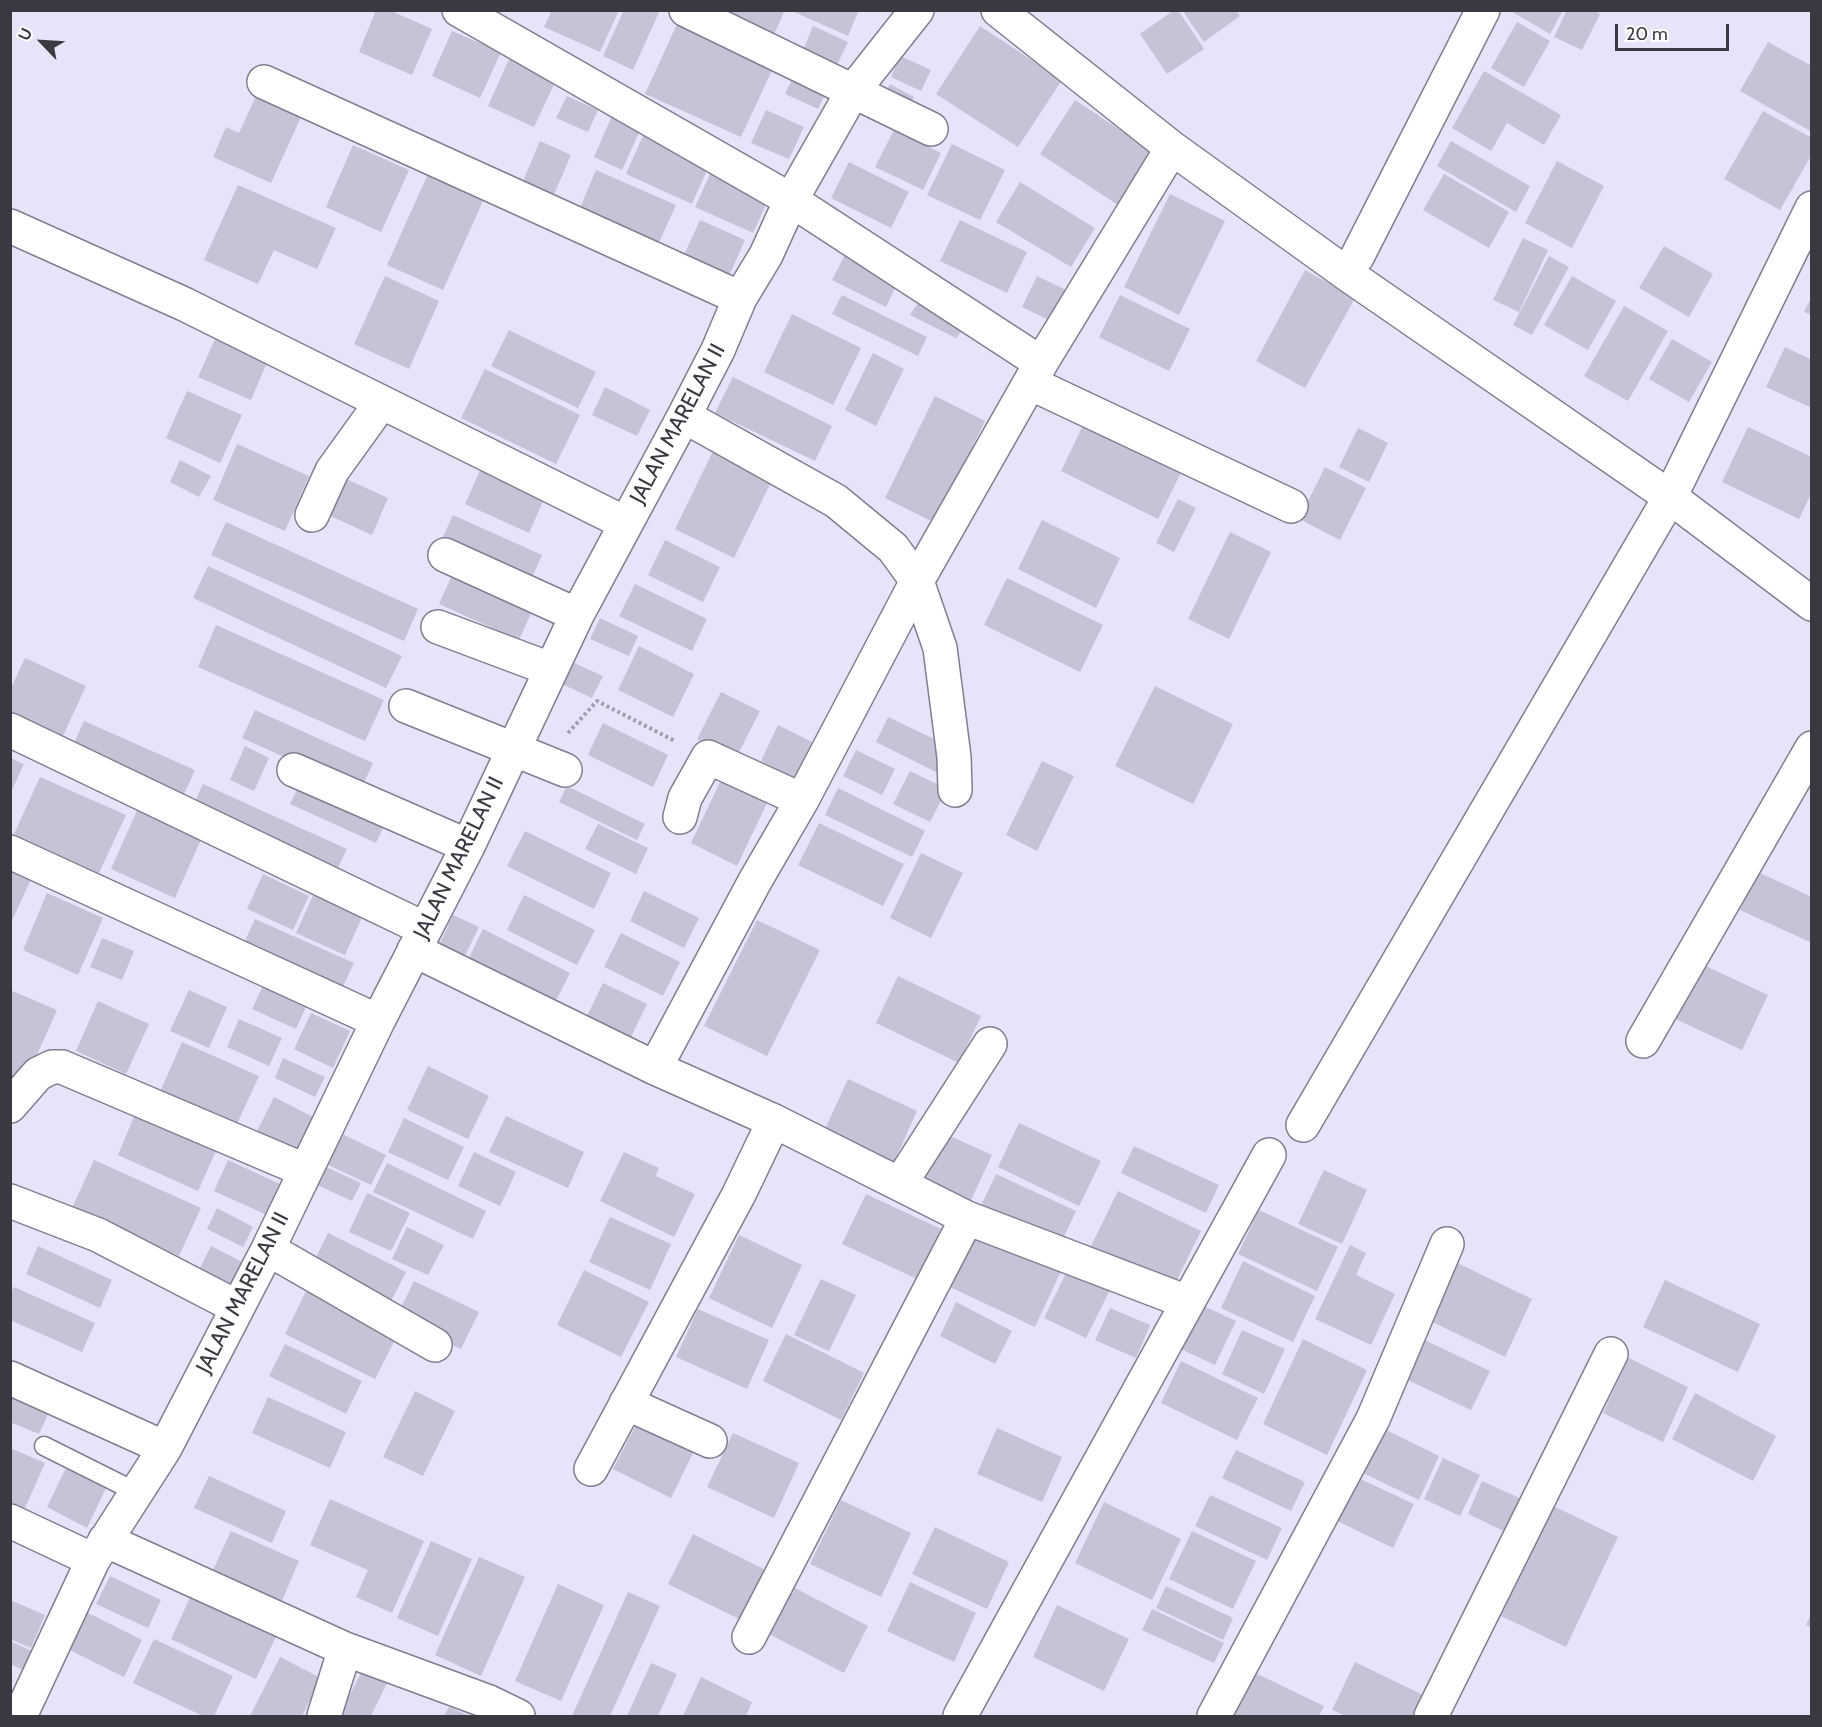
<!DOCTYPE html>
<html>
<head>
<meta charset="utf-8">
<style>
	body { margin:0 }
	#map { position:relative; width:1822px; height:1727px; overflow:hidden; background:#e8e3f8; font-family:Cabin,sans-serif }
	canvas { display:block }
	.frame { position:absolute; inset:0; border:12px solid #3a3840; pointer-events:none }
	.north { position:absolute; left:12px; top:12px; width:60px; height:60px; -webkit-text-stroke:4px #fff; paint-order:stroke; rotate:295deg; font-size:16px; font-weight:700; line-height:24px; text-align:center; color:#3a3840 }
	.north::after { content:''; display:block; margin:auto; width:21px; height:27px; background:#3a3840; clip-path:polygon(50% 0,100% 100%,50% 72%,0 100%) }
	.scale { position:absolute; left:1615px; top:24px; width:114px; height:27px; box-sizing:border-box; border:3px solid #3a3840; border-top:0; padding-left:8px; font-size:18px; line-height:21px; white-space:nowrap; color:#3a3840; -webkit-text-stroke:4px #fff; paint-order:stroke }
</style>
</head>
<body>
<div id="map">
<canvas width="1822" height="1727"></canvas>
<div class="frame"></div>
<div class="north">U</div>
<div class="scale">20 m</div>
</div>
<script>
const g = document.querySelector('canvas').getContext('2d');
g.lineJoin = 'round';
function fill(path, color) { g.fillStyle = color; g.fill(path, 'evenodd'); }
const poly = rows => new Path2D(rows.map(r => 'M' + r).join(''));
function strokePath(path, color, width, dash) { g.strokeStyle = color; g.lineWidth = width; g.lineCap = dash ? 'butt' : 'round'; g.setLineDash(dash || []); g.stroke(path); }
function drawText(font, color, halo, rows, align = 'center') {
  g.font = font + ' Cabin,sans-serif'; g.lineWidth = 5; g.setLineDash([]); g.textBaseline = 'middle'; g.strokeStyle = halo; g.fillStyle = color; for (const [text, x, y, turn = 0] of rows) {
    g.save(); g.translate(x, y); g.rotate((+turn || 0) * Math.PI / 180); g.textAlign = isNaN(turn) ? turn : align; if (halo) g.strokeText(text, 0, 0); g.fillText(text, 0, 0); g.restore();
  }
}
fill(poly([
	[376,10,389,10,432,29,412,75,359,52],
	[552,10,619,10,600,52,544,27],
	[624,10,660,10,633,70,603,56],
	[704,10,785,10,771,41],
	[790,10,859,10,848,36],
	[1174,10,1178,10,1204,49,1167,74,1140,34],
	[1182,10,1236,10,1240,16,1204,42],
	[1509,10,1563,10,1550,34],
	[1567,10,1593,10,1600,14,1582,50,1554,37],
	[678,22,774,66,741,137,645,94],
	[1517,22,1550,41,1524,87,1491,68],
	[813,26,848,42,833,73,800,57],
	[980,26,1062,80,1018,147,936,94],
	[452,31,501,52,480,98,432,76],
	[1768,42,1812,66,1812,132,1740,91],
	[900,56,931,70,921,91,891,77],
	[510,57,557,78,534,127,488,106],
	[797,69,830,83,818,109,785,94],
	[1484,71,1561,115,1544,145,1507,123,1491,151,1452,128],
	[890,84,914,97,905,112,882,99],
	[261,85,306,106,271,183,213,157,226,127,239,133],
	[567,96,598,110,588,132,556,118],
	[1075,100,1152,151,1118,205,1040,154],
	[617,104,646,117,622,170,594,157],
	[766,110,804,127,789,159,751,143],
	[1763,111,1812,138,1812,154,1780,210,1724,179],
	[649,122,712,159,692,204,626,174],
	[894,130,941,153,923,190,875,167],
	[540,141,571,155,552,199,521,186],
	[1451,141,1530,186,1516,212,1437,166],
	[952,144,1005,170,980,220,927,195],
	[353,145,409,170,381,232,326,207],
	[716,161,769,198,753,233,695,207],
	[1557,161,1604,186,1572,248,1525,223],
	[849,162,909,192,891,228,831,198],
	[432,165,488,190,443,290,387,265],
	[596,170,676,205,656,249,577,215],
	[1444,174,1509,212,1489,248,1423,210],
	[1020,182,1095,228,1071,267,996,222],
	[238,185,336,228,317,269,274,250,258,284,204,260],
	[1170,194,1225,221,1179,315,1124,287],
	[700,220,745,240,729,276,684,255],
	[960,220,1027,252,1007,293,940,261],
	[1523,238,1548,250,1519,312,1493,300],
	[851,243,895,288,886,307,832,280],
	[1664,246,1713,274,1689,317,1639,288],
	[1549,256,1569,267,1532,335,1513,325],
	[1305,270,1355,298,1305,388,1256,361],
	[385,276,439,301,409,369,354,344],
	[1037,276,1068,291,1053,322,1022,307],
	[1572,276,1616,301,1588,350,1544,325],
	[842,295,927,337,918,356,832,314],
	[1120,295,1190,329,1169,371,1099,337],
	[1812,296,1812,315,1804,312],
	[920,300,969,323,956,338,910,315],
	[1624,306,1668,331,1628,401,1584,376],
	[792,314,861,348,833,405,764,372],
	[219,330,271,353,251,400,198,377],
	[509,330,596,372,578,408,491,366],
	[1672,339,1712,362,1689,402,1649,379],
	[1785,347,1812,360,1812,408,1766,387],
	[873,353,904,369,876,426,845,410],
	[485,369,580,415,556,464,461,418],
	[733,377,832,426,815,461,715,413],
	[605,387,650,410,637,436,592,415],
	[187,391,242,415,220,463,166,438],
	[935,396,985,421,935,523,885,498],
	[1085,421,1183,469,1158,519,1061,471],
	[1748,427,1812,457,1812,492,1799,519,1722,482],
	[1358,428,1388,443,1369,482,1339,467],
	[237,444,309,476,285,531,213,500],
	[714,449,773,478,734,558,675,529],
	[180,460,211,476,199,497,170,482],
	[482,466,546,494,529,533,465,504],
	[1325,467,1366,488,1340,540,1299,519],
	[342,477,388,498,372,535,326,514],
	[1178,499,1196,508,1174,552,1156,543],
	[453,515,542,555,530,582,440,543],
	[1042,520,1120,558,1096,608,1018,569],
	[226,522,418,609,404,641,211,555],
	[1230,532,1271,552,1229,639,1188,619],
	[665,540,720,567,703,602,648,575],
	[208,566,402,656,386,688,193,598],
	[452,575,532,611,519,640,439,604],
	[1007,578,1103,625,1080,672,984,625],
	[635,584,707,619,692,651,619,616],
	[600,618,638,636,629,656,590,639],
	[216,625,384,700,365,741,198,667],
	[639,646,694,674,673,717,618,690],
	[25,658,86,686,61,740,10,717,10,690],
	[572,662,603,676,592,698,562,684],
	[1155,686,1233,724,1193,804,1115,766],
	[721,692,760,711,736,758,697,739],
	[255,710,373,763,360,791,242,738],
	[888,717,951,747,938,773,876,742],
	[84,721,195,770,182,799,71,750],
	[603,723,668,755,653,787,588,755],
	[778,725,812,742,795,778,761,761],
	[245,746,269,758,254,791,230,780],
	[856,750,895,769,882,795,843,776],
	[10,758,24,764,10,794],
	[1042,761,1074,776,1037,851,1006,835],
	[910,771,947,789,930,822,893,804],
	[40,777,126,815,99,873,14,834],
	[721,780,767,803,737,866,691,843],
	[203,784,347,849,334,876,190,812],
	[567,786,645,824,637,840,559,802],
	[298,788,384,826,376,843,290,804],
	[838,788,925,831,912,857,825,815],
	[139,806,203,835,175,898,111,869],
	[819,823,904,864,883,906,798,865],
	[598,824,648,848,636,874,585,849],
	[525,831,611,873,594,909,507,866],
	[921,853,963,873,931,938,890,918],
	[10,870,31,879,10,925],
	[1758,872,1812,897,1812,943,1740,910],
	[263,874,309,896,293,930,247,909],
	[315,891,364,913,345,955,296,933],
	[644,891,699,918,684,948,630,921],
	[47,893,103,918,78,975,23,950],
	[524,895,595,930,577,965,507,930],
	[453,915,479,927,459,968,434,956],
	[255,919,354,963,337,999,239,954],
	[757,920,820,950,767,1056,704,1026],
	[483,929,570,973,550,1012,463,970],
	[621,933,680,962,663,996,604,967],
	[102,938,134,951,122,980,90,967],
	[1697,962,1768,995,1742,1050,1671,1017],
	[898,976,981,1016,959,1063,876,1023],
	[266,979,310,998,296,1029,252,1009],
	[603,983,647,1004,631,1037,587,1016],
	[10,990,57,1010,23,1086,10,1080],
	[189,990,227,1007,209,1048,170,1031],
	[98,1001,149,1024,126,1074,76,1051],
	[311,1013,350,1031,333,1068,294,1049],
	[239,1019,282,1038,269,1066,227,1047],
	[182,1042,259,1076,236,1126,160,1092],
	[283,1058,325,1077,315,1097,275,1078],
	[428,1066,489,1096,468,1139,407,1110],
	[848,1079,917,1111,890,1171,821,1138],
	[274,1097,315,1118,298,1154,256,1133],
	[139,1105,220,1142,198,1191,118,1155],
	[506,1116,584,1152,568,1188,489,1152],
	[404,1118,464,1147,448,1180,388,1152],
	[1019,1123,1101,1161,1079,1206,998,1167],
	[939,1131,992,1155,965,1213,913,1188],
	[340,1133,386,1155,371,1185,326,1164],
	[1134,1146,1219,1185,1206,1213,1121,1173],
	[474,1152,516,1172,500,1206,458,1186],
	[624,1152,659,1168,656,1176,695,1194,674,1237,600,1201],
	[94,1160,201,1208,179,1256,72,1208],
	[228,1160,280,1184,267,1215,214,1191],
	[387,1163,486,1211,473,1239,373,1192],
	[326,1167,361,1183,352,1201,317,1185],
	[1324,1170,1367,1190,1342,1244,1298,1224],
	[996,1174,1076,1211,1058,1249,978,1212],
	[1118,1191,1201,1231,1172,1290,1089,1250],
	[367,1193,410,1213,391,1251,349,1232],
	[866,1194,941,1229,917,1279,842,1244],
	[217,1208,253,1227,243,1247,207,1229],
	[1259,1210,1338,1247,1317,1291,1238,1254],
	[610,1217,671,1244,650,1290,589,1262],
	[407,1227,444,1245,428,1275,392,1259],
	[978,1228,1062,1269,1035,1327,950,1287],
	[328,1233,406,1272,387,1309,310,1270],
	[739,1235,802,1265,772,1328,709,1298],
	[1350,1245,1366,1253,1356,1275,1395,1294,1371,1345,1315,1319],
	[38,1246,112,1280,100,1308,26,1274],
	[211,1246,242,1262,227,1291,196,1276],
	[1447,1258,1532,1299,1505,1357,1420,1316],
	[1243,1261,1315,1296,1293,1342,1221,1308],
	[1069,1267,1111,1288,1086,1338,1044,1318],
	[584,1270,649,1302,621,1357,557,1325],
	[821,1279,856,1295,829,1351,794,1335],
	[1665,1280,1760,1324,1738,1372,1643,1327],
	[414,1281,479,1312,461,1349,396,1318],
	[309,1285,400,1330,375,1379,285,1334],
	[14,1287,95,1323,82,1352,10,1320,10,1295],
	[1193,1301,1236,1321,1215,1365,1172,1345],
	[956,1302,1012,1331,995,1364,940,1336],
	[1110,1308,1150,1325,1136,1358,1095,1340],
	[698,1309,769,1340,747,1389,676,1357],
	[1242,1330,1285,1349,1264,1394,1222,1374],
	[786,1334,864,1373,841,1420,763,1381],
	[1412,1334,1490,1371,1471,1410,1393,1373],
	[1303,1339,1367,1370,1327,1455,1263,1424],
	[285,1344,362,1381,346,1414,269,1376],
	[1629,1358,1688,1387,1663,1442,1603,1413],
	[1181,1361,1258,1398,1237,1440,1161,1403],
	[10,1381,54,1401,39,1434,10,1422],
	[415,1391,455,1411,423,1476,383,1457],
	[1695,1393,1776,1436,1753,1481,1672,1439],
	[268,1397,346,1432,330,1468,252,1433],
	[638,1421,695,1449,671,1498,613,1469],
	[1378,1426,1439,1456,1419,1500,1357,1470],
	[997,1428,1062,1457,1042,1502,977,1474],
	[733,1433,799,1463,774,1518,707,1487],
	[10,1448,45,1463,25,1508,10,1502],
	[1236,1450,1305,1482,1291,1511,1222,1478],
	[1443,1458,1480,1475,1460,1516,1424,1499],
	[66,1468,106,1488,87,1528,47,1507],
	[209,1476,286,1511,272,1543,194,1508],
	[1354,1476,1414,1504,1393,1548,1333,1519],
	[1482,1481,1524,1500,1508,1533,1468,1514],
	[1210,1495,1282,1528,1267,1560,1195,1526],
	[330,1499,424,1541,392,1613,356,1597,368,1570,310,1545],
	[841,1500,911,1533,881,1597,810,1564],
	[1104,1502,1181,1539,1152,1600,1075,1563],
	[1553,1506,1618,1537,1566,1647,1501,1616],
	[935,1527,1009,1562,987,1609,912,1574],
	[231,1531,299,1561,281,1603,212,1572],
	[1192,1531,1256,1561,1233,1609,1169,1579],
	[693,1534,770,1572,745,1622,668,1584],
	[431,1541,472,1559,438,1636,397,1618],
	[479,1557,525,1577,481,1676,435,1655],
	[110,1576,161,1600,148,1628,96,1604],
	[910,1582,976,1613,954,1662,887,1631],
	[558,1584,604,1605,561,1701,515,1681],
	[1166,1586,1233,1618,1223,1640,1156,1608],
	[793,1587,868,1626,844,1673,769,1634],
	[193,1591,279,1630,256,1679,171,1639],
	[628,1592,660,1606,610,1716,572,1716],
	[10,1600,45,1615,31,1648,10,1639],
	[1057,1605,1129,1639,1104,1691,1033,1657],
	[1152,1609,1224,1643,1214,1663,1142,1630],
	[86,1612,142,1640,124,1677,68,1649],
	[1812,1612,1812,1628,1806,1625],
	[154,1639,233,1676,214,1716,203,1716,133,1683],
	[10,1641,36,1653,28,1672,10,1664],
	[280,1657,321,1678,302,1716,250,1716],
	[1355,1662,1425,1696,1416,1716,1346,1716,1332,1710],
	[651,1663,677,1674,658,1716,627,1716],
	[364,1667,389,1679,371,1716,339,1716],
	[1253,1672,1324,1706,1319,1716,1231,1716],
	[701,1677,752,1702,746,1716,683,1716],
	[449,1707,469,1716,444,1716]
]), '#c7c2d6');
const service = poly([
	[44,1446,136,1492]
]);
const minor = poly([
	[459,10,791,200,1041,363],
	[686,10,931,129],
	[998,10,1172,148,1347,274,1670,497,1812,604],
	[264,82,740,298],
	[10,226,184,304,625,523],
	[1357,257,1483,10],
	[1030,383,1291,506],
	[312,515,332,471,381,403],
	[445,555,577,615],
	[438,627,550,669],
	[406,706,565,770],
	[10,730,425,929],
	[294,770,468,846],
	[955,790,954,757,940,648,917,581,1041,363,1172,148],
	[680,817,685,798,708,757,802,800],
	[10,852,378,1021],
	[414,950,655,1068,774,1121,967,1218,1187,1302],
	[1643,1041,1812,748],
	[655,1068,755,881,802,800,917,581,893,548,836,501,684,416],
	[10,1106,38,1074,52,1067,62,1067,304,1170],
	[1303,1125,1670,497,1812,208],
	[900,1184,990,1044],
	[10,1201,98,1235,237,1307],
	[268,1249,435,1345],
	[10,1378,165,1448],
	[626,1403,710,1441],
	[591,1469,739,1194,774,1121],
	[10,1521,93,1560],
	[105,1540,345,1649,489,1702,518,1716],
	[749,1637,967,1218],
	[20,1716,93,1560,165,1448,268,1249,378,1021,468,846,577,615,684,416,718,350,740,298,766,255,791,200,853,91,917,10],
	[324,1716,345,1649],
	[960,1716,1269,1155],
	[1214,1716,1373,1419,1447,1244],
	[1431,1716,1611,1354]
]);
strokePath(service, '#827d90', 21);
strokePath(minor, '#827d90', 36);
strokePath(poly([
	[568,733,597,701,675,741]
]), '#a09cac', 4, [3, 3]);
strokePath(service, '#fff', 18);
strokePath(minor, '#fff', 33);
drawText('22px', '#3a3840', '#fff', [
	["JALAN MARELAN II",678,424,-62],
	["JALAN MARELAN II",459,858,-64],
	["JALAN MARELAN II",243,1293,-63]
]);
</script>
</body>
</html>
